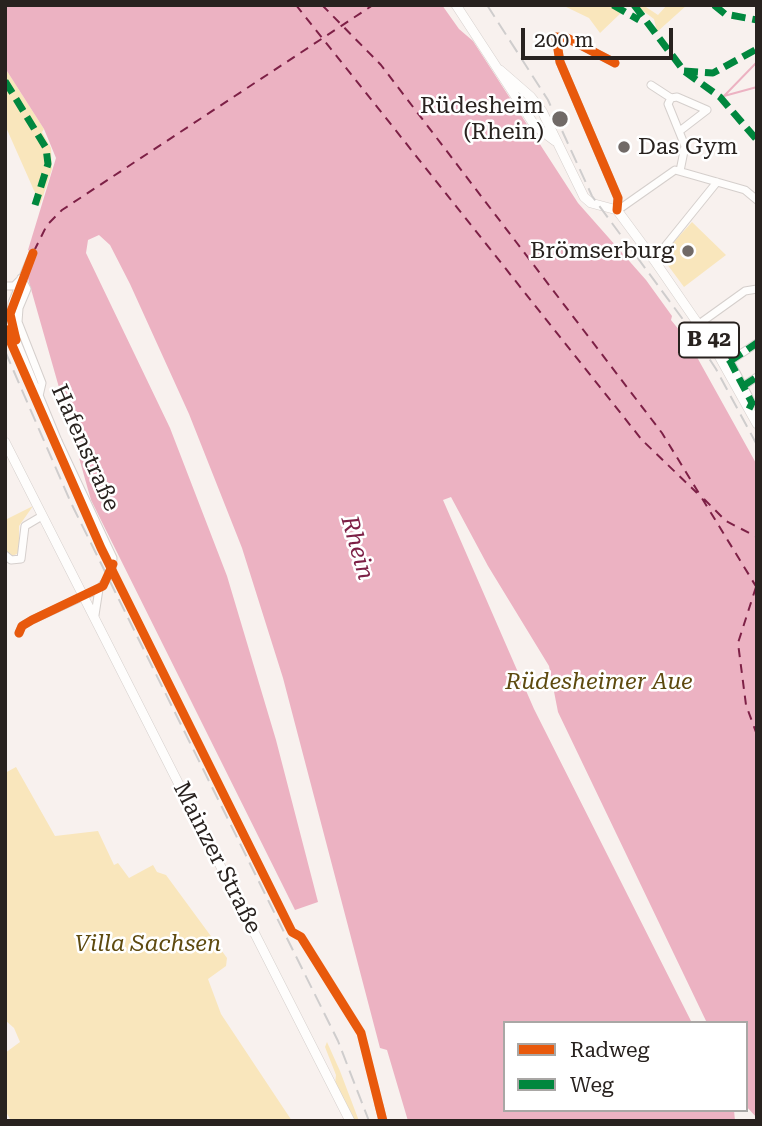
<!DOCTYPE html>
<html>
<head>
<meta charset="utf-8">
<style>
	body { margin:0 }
	#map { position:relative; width:762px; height:1126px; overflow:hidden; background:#f8f1ee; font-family:"Roboto Serif",serif }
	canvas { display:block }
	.frame { position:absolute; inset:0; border:7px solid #28221f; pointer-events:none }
	.legend { position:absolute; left:503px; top:1021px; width:245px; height:91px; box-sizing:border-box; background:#fff; border:2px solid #a9a7a5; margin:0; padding:9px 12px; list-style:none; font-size:21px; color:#28221f }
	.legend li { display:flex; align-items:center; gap:14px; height:35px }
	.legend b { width:35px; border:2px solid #a9a7a5 }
	.scale { position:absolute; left:521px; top:28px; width:152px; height:32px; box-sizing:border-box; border:4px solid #28221f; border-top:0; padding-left:9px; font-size:21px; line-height:24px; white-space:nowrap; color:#28221f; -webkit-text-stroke:5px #fff; paint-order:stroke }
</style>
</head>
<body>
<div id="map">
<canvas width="762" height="1126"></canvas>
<div class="frame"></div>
<ul class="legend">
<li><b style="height:9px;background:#e8590c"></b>Radweg</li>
<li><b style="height:9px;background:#00873e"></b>Weg</li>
</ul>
<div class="scale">200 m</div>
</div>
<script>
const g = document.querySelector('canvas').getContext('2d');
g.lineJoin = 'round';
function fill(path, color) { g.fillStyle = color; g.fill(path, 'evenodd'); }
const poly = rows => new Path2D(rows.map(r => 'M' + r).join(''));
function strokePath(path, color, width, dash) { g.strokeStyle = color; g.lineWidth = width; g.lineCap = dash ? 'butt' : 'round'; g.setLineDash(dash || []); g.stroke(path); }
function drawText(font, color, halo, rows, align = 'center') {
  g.font = font + ' "Roboto Serif",serif'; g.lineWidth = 5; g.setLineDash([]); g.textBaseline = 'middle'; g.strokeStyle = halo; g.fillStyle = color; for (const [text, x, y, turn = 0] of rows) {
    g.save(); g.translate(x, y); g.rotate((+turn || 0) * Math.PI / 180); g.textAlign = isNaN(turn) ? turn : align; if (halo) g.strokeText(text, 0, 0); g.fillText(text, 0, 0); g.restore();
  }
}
fill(poly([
	[562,5,607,5,623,11,600,33,589,18],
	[635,5,643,5,658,15,667,5,687,5,657,32,654,19],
	[5,68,44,129,42,132,51,148,52,169,40,205,34,203,36,195,5,125],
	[692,222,726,255,684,287,661,256],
	[33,506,19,526,19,553,12,556,5,551,5,520],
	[16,767,55,836,98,831,114,865,118,863,129,878,153,865,157,872,166,875,227,958,226,966,208,979,221,1014,292,1121,11,1121,5,1110,5,1053,20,1042,14,1028,5,1020,5,773],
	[327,1042,340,1071,359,1121,354,1121,335,1084,336,1075,325,1047]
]), '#f9e6bc');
fill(poly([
	[5,5,442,5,459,29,473,41,578,203,646,280,672,316,671,320,688,341,757,465,757,1118,746,1106,746,1023,707,1023,558,712,549,666,488,566,451,497,443,500,534,709,692,1023,505,1023,505,1110,734,1110,735,1121,408,1121,387,1050,380,1048,283,678,242,548,189,414,130,284,110,245,99,235,88,240,86,253,170,428,227,576,276,740,318,902,295,910,91,500,27,275,36,256,28,250,56,158,44,129,5,68]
]), '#ecb2c2');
strokePath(poly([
	[724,96,757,62],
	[724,96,757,87]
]), '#ecb2c2', 2);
strokePath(poly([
	[296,5,642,440,697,493],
	[322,5,381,65,662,433,757,588],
	[34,251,47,225,62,210,373,5],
	[704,499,726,521,757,537],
	[756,587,738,643,746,705,757,735]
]), '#7d2046', 2, [9, 7]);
const minor = poly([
	[615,63,567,38,556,37,560,62,618,198,617,210],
	[651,85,671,98,668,104,685,146,680,171],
	[671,98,677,97,707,110,681,130],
	[618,210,675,170,745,190,757,200],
	[33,253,12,303,10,325,58,441],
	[654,260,717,182],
	[21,278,27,289,19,308,18,322,42,383,39,396],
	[5,286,14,286,19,281],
	[699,324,745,291,757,289],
	[714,347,719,347,730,361,752,403,749,409],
	[730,361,757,343],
	[743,386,757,377],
	[5,555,11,560,21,559,25,526,42,516],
	[95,615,99,589],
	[19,633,22,626,32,620,99,589],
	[379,1105,383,1121]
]);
const major = poly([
	[456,5,535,126,555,141],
	[500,70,531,97,542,111,584,197,591,203,617,210,654,260,714,347,757,424],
	[5,442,350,1121]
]);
strokePath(minor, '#d5cfcc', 9);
strokePath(major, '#d5cfcc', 10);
strokePath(minor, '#fefdfc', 7);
strokePath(major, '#fefdfc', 9);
strokePath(poly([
	[487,5,548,100,592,196,690,329,716,369,757,445],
	[5,351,71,503,338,1041,369,1121]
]), '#cfcdcd', 2, [14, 7]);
const minorBridge = poly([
	[58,441,113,558,112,573,99,589]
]);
strokePath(minorBridge, '#d5cfcc', 9, []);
strokePath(minorBridge, '#fefdfc', 7);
strokePath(poly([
	[613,5,639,20],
	[634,5,684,71,720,97,757,140],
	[714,5,725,14,757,20],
	[684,71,713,73,757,49],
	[5,81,46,148,48,164,35,205],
	[714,347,719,347,730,361,752,403,749,409],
	[730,361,757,343],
	[743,386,757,377]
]), '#00873e', 7, [14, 7]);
strokePath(poly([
	[615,63,567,38,556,37,560,62,618,198,617,210],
	[5,329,101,548,292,932,301,937,361,1033,383,1121],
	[16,340,10,314,33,253],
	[19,633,22,626,32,620,103,586,113,564]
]), '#e8590c', 9);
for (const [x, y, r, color] of [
	[560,119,9,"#716a67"],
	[624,147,7,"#716a67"],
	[688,251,7,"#716a67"]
]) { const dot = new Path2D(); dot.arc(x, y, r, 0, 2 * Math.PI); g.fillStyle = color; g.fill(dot); strokePath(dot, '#fff', 2.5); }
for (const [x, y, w] of [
	[709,340,60]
]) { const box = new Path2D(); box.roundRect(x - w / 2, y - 17.5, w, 35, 5); g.fillStyle = '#fff'; g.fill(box); strokePath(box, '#28221f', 2); }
drawText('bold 21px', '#28221f', null, [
	["B 42",709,340]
]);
drawText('23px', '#28221f', '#fff', [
	["Rüdesheim",544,106],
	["(Rhein)",544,132],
	["Das Gym",638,147,"left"],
	["Brömserburg",674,251]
], 'right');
drawText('23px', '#28221f', '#fff', [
	["Hafenstraße",85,448,66],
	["Mainzer Straße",217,858,63]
]);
drawText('italic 23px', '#5e4a0f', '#fff', [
	["Rüdesheimer Aue",599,682],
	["Villa Sachsen",148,944]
]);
drawText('italic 24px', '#7d2046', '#fff', [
	["Rhein",357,548,74]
]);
</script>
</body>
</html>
